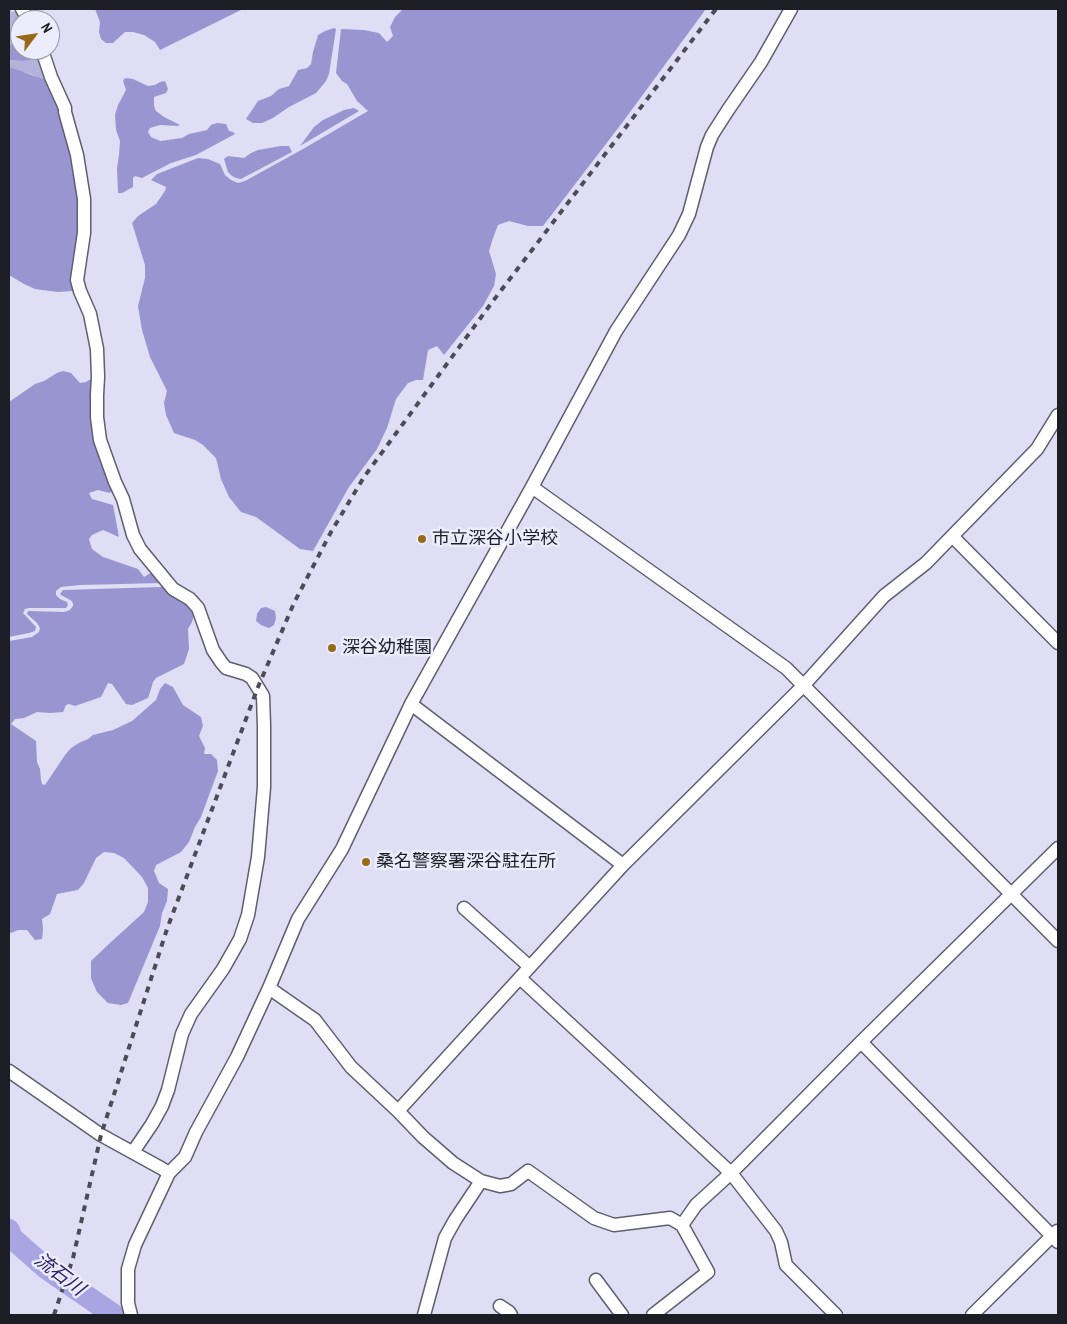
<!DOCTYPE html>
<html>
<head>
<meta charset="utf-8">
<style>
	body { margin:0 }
	#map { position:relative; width:1067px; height:1324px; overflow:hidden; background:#dfdef4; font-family:"Archivo Narrow",sans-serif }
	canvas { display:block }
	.frame { position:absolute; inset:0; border:10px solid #1d1d25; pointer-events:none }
	.north { position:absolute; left:10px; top:10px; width:50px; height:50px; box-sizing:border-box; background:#ececfd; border:1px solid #9999a7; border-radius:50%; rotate:59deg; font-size:14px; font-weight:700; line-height:20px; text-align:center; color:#1d1d25 }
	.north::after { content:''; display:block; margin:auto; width:18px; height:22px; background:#976a18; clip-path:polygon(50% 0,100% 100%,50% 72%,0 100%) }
</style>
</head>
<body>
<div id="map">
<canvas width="1067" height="1324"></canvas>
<div class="frame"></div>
<div class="north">N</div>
</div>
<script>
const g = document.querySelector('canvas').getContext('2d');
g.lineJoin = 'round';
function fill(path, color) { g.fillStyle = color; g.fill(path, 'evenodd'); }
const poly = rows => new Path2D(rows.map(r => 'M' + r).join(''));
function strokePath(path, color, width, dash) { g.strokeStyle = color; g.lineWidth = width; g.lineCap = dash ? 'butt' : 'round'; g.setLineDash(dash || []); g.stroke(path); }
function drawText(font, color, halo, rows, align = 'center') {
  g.font = font + ' "Archivo Narrow","Noto Sans JP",sans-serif'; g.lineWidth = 5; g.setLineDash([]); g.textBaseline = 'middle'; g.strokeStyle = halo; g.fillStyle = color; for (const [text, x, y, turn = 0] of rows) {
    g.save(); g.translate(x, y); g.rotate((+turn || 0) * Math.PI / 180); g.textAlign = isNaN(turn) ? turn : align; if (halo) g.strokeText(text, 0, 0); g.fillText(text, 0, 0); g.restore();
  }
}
fill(poly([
	[9,9,10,9,11,12,20,10,25,20,20,20,20,43,9,45],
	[40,54,52,85,31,74,17,71,9,67,11,60,21,61]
]), '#b4b2db');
fill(poly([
	[95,9,243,9,160,50,155,42,144,35,133,32,125,32,113,43,106,43,101,39,99,32,100,22],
	[403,9,706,9,622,123,543,226,528,226,509,221,498,225,493,238,489,251,496,274,494,286,483,306,444,355,437,346,428,350,423,380,416,380,408,383,396,399,387,428,377,449,349,487,313,551,300,549,256,517,241,512,229,497,221,479,216,458,203,445,195,440,174,433,166,415,164,403,167,391,150,357,142,330,138,306,145,278,145,265,132,223,138,216,156,204,165,191,166,187,151,180,157,174,198,158,208,159,220,164,225,175,231,180,238,183,245,181,303,149,368,111,357,101,347,84,342,81,336,73,341,29,364,30,379,33,387,42,393,36,390,27,395,17],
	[334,28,336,29,329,74,326,81,316,93,289,107,273,118,262,123,253,123,246,119,258,101,271,96,279,89,289,86,298,70,307,68,311,64,313,52,318,35,325,31],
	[20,43,20,50,37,50,40,54,38,59,21,61,11,60,9,64,9,45],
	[9,67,43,79,52,85,63,108,82,199,75,289,72,291,58,292,35,289,24,284,9,275,9,179,10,171,9,165],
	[125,78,133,79,148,86,155,85,160,82,165,81,168,89,166,93,154,97,154,106,156,111,164,117,180,125,178,126,160,125,150,128,148,132,151,137,160,141,182,138,189,134,207,130,211,125,217,123,226,124,229,131,233,132,235,134,196,155,171,163,142,178,135,176,133,178,133,187,122,193,118,193,117,168,119,155,120,141,116,130,115,115,118,105,126,90,123,81],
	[354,108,359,111,300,146,314,127,323,120,344,110],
	[281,146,289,146,292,152,241,179,236,178,232,176,228,172,224,159,228,156,244,158,251,153,258,150],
	[63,371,71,373,80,383,86,382,91,379,95,384,114,486,110,493,98,490,89,493,92,499,113,505,119,537,103,530,92,535,89,539,92,549,103,557,138,569,144,577,154,571,162,583,80,585,61,587,56,591,56,595,60,599,67,602,68,605,66,608,29,608,25,609,23,613,36,627,35,631,29,633,9,637,9,402,35,384,44,381,57,373],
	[161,587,165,588,196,609,192,622,188,629,189,649,184,664,156,678,153,682,151,689,148,698,132,705,126,704,112,684,108,683,101,697,75,706,69,704,66,705,63,712,50,713,37,712,24,718,15,719,11,724,36,741,37,762,40,769,41,780,42,784,45,785,65,755,71,748,79,743,88,739,93,735,113,730,132,721,156,700,160,689,165,683,173,687,183,705,201,717,203,726,199,736,205,748,204,754,211,754,217,760,218,771,201,817,195,827,189,842,181,852,156,865,154,871,159,883,168,889,167,901,162,913,160,926,128,1003,121,1005,108,1003,97,992,91,978,91,961,111,942,144,912,148,902,148,888,142,877,124,858,114,853,104,852,96,858,84,883,78,890,57,894,50,914,42,919,43,929,42,939,35,940,27,930,18,930,11,933,9,932,9,641,32,637,39,632,40,628,37,623,27,614,28,611,64,612,70,610,73,606,73,604,72,601,61,595,60,594,63,590],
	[266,607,275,611,276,618,274,625,269,628,261,625,256,621,257,614,261,608]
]), '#9995d1');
strokePath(poly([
	[9,1230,12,1238,47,1269,114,1315]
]), '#a9a5e3', 22);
const minor = poly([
	[22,9,28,20],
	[42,50,51,77,65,108,65,112,77,155,84,199,84,233,77,280,80,291,90,314,97,349,98,377,97,395,97,417,100,440,115,482,123,499,133,535,140,549,173,589,190,599,198,608,213,650,221,662,226,668,246,674,252,678,263,696,264,726,264,787,258,857,248,915,240,939,223,969,191,1014,182,1034,168,1090,162,1106,152,1124,133,1152],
	[532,487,786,668,1058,941],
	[952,536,1058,643],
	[411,704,623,865],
	[464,908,530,967],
	[520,978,731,1173,776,1231,781,1242,786,1265,836,1315],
	[269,988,315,1020,351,1067,398,1111,423,1137,453,1163,481,1181,500,1186,511,1184,528,1171,594,1218,614,1225,670,1218,682,1225,708,1272,653,1315],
	[861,1042,1058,1242],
	[9,1071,101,1135,161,1168,169,1173],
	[398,1111,623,865,803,686,884,596,926,563,1037,449,1058,415],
	[682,1225,696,1205,731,1173,861,1042,1058,848],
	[596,1280,622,1315],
	[500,1306,509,1312,511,1315],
	[131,1315,128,1303,128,1269,135,1245,169,1173,185,1157,196,1132,237,1057,269,988,298,919,342,849,411,704,532,487,616,331,679,235,689,214,707,147,712,135,728,110,761,62,791,9],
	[424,1315,445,1238,455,1220,481,1181],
	[972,1315,1057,1231]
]);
strokePath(minor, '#5f5e71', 15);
strokePath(minor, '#fff', 12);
strokePath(poly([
	[54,1315,73,1258,101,1135,167,929,258,687,294,603,331,532,364,477,493,301,716,9]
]), '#4c4b57', 4, [6, 6]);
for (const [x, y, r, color] of [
	[422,539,5,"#976a18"],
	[332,648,5,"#976a18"],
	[366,862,5,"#976a18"]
]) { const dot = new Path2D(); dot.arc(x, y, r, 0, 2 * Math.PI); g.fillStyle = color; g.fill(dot); strokePath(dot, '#ececfd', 2); }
drawText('18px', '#1d1d25', '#ececfd', [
	["市立深谷小学校",432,539],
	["深谷幼稚園",342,648],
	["桑名警察署深谷駐在所",376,862]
], 'left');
drawText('italic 19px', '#2d1d64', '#ececfd', [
	["流石川",59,1275,37]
]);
</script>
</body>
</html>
